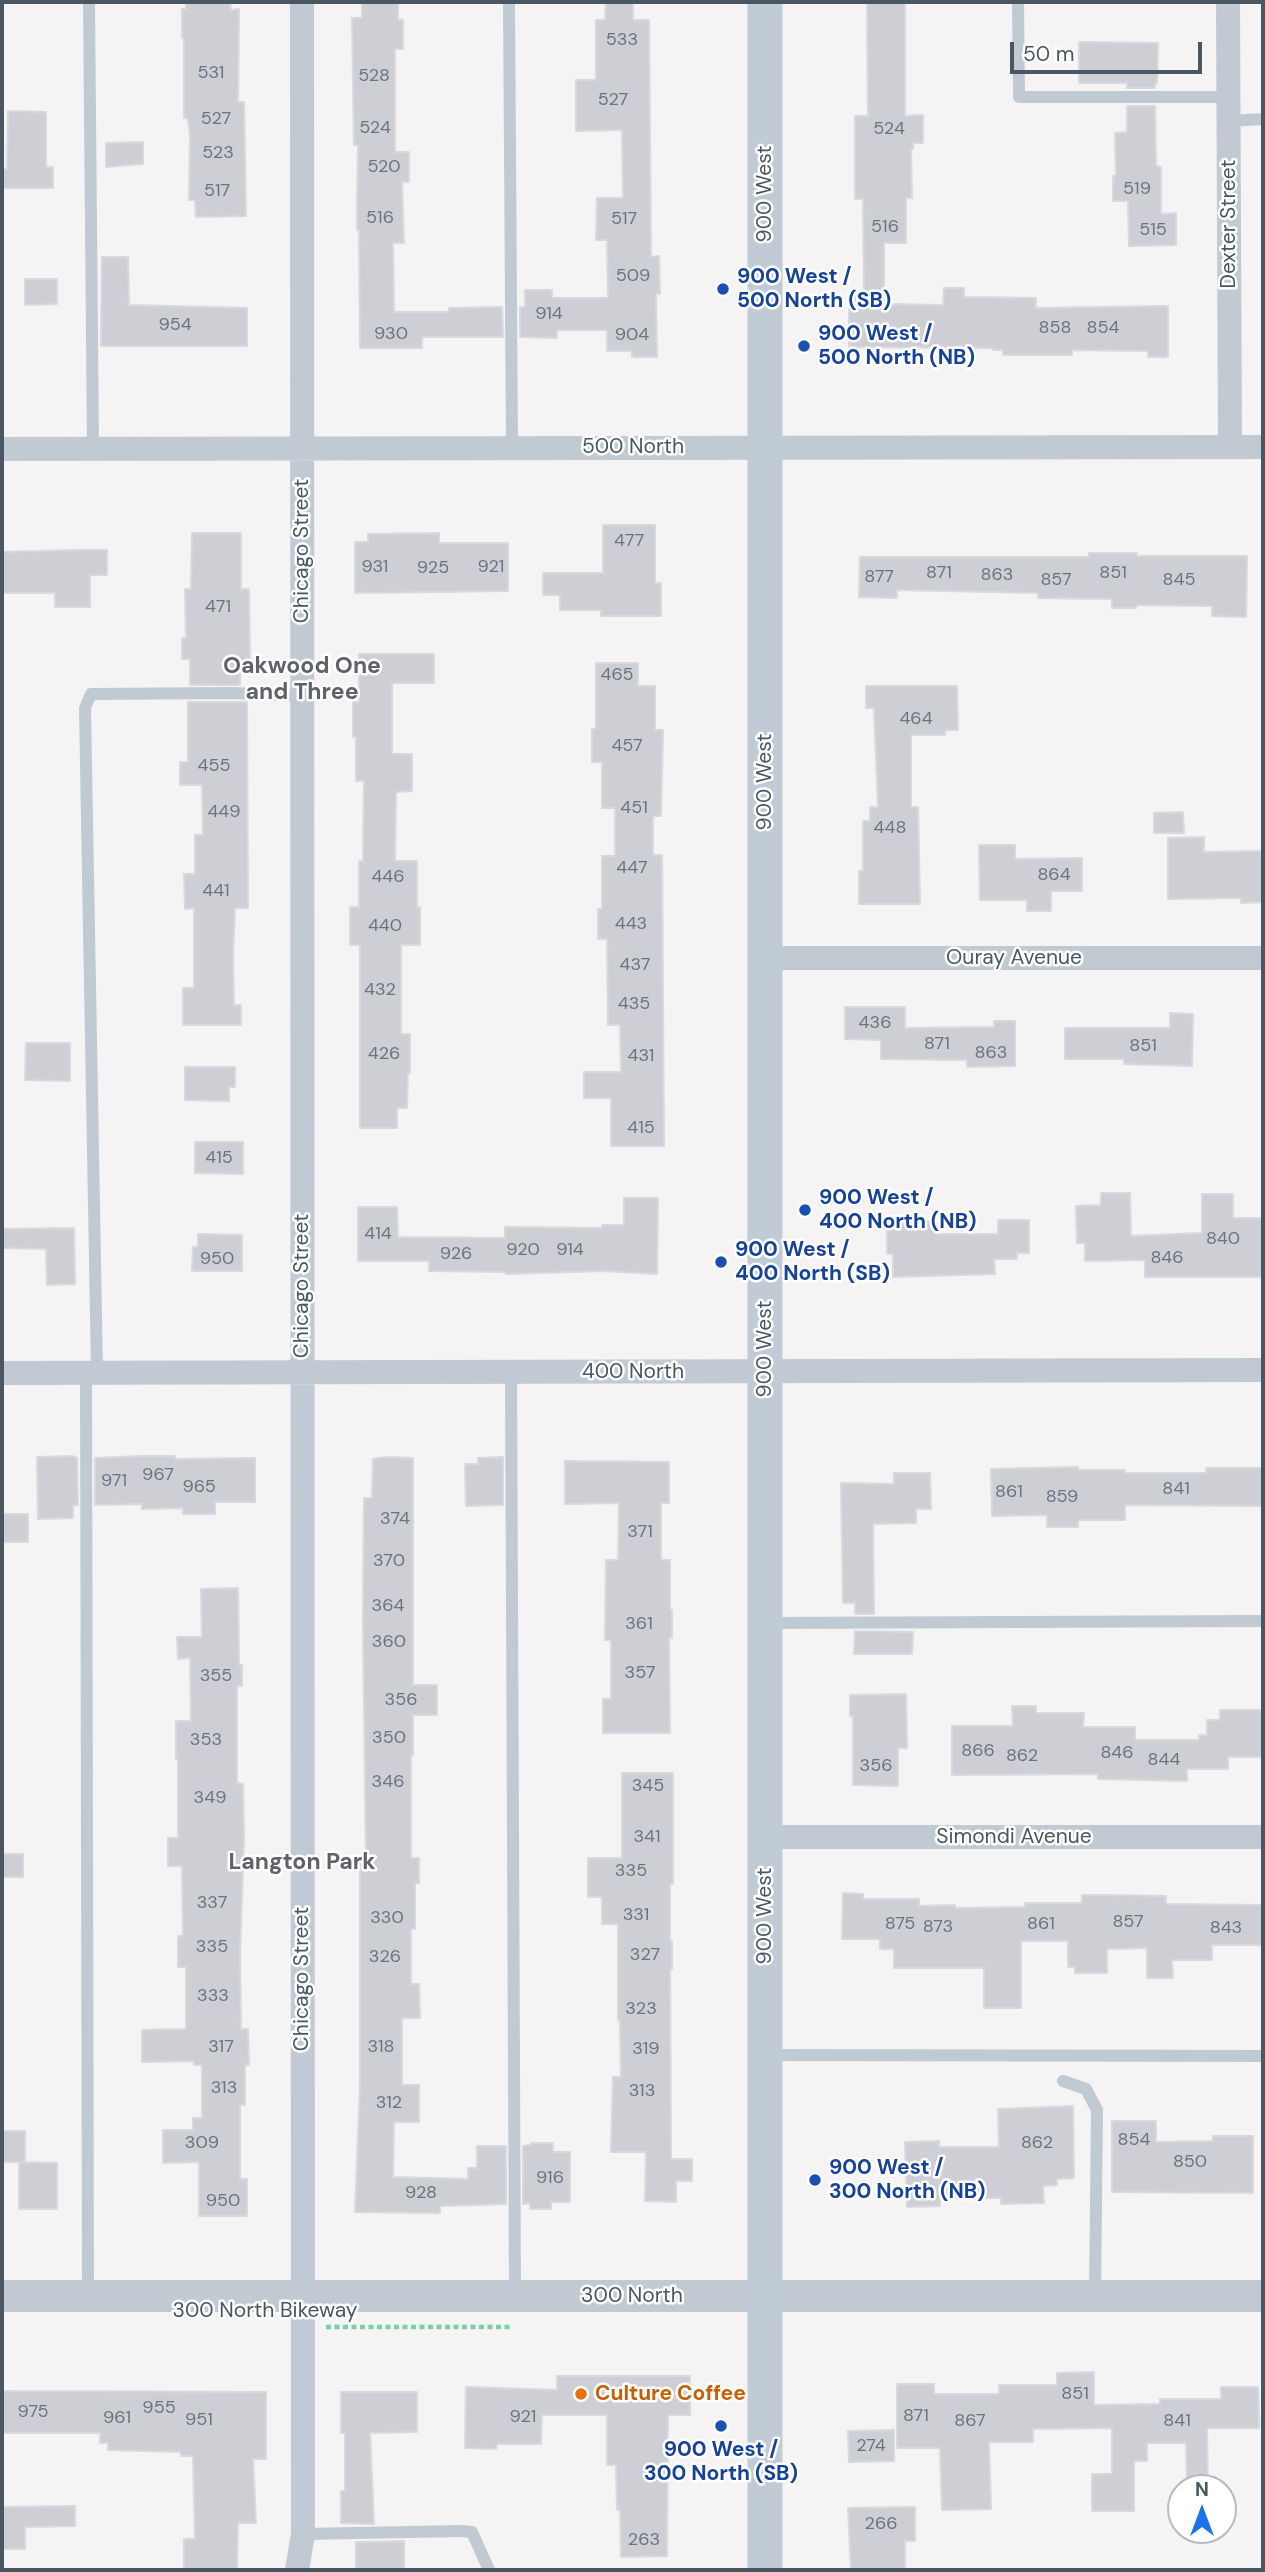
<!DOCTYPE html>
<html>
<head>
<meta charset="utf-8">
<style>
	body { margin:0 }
	#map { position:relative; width:1265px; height:2572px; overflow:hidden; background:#f5f3f3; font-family:"DM Sans",sans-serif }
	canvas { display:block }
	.frame { position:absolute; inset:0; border:4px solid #4a5661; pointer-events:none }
	.north { position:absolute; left:1167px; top:2474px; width:70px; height:70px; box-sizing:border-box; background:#fff; border:2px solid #b7bbc0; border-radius:50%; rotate:0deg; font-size:19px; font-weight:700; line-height:28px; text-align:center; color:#4a5661 }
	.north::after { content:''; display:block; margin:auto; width:24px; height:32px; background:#1a73e8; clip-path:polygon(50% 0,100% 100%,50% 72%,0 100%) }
	.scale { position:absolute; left:1010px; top:42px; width:192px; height:32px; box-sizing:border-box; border:4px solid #4a5661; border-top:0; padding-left:9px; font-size:21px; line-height:24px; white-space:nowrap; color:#4a5661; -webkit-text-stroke:5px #fff; paint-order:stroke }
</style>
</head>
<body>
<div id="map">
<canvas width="1265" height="2572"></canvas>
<div class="frame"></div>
<div class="north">N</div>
<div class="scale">50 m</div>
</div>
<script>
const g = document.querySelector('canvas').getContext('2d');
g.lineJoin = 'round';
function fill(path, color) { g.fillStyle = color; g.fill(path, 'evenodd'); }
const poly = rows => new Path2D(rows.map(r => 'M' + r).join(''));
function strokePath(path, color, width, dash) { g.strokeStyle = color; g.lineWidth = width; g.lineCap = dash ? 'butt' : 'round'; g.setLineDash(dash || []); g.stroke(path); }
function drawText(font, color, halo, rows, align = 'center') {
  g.font = font + ' "DM Sans",sans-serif'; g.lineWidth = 5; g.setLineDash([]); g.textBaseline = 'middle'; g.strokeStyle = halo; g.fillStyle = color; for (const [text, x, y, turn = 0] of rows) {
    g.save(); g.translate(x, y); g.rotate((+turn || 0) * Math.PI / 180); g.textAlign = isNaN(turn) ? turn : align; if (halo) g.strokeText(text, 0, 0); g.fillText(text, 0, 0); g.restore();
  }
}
const building = poly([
	[186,2,230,2,231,10,239,9,238,102,244,102,246,216,196,217,195,200,189,200,190,136,188,118,184,118,184,38,182,38,182,9,186,9,186,2],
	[362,2,398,2,398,20,403,20,403,49,395,49,395,152,409,152,409,182,402,182,404,243,393,243,394,312,449,312,449,308,502,307,503,337,422,337,422,348,360,348,359,230,357,230,357,207,358,145,354,145,352,18,362,18,362,2],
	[606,2,633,2,633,20,649,20,651,257,659,256,660,294,656,294,657,357,632,357,632,351,607,351,607,330,557,330,557,338,520,337,520,307,525,307,525,290,552,290,552,298,608,298,607,240,596,240,597,198,623,198,622,130,576,131,576,80,596,80,596,20,605,20,606,2],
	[867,2,905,2,905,116,923,115,923,143,913,143,913,149,911,149,912,198,906,198,906,243,884,243,884,304,943,305,944,288,964,288,964,297,1036,298,1036,308,1168,306,1168,357,1148,357,1148,351,1072,350,1072,355,1003,355,1003,350,993,350,993,348,849,347,849,296,864,296,863,199,855,199,855,116,868,116,867,2],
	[1079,42,1158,43,1157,83,1155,83,1155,88,1127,88,1127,83,1079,83,1079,42],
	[1127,106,1155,106,1156,166,1161,167,1161,214,1176,213,1176,245,1129,246,1128,201,1113,201,1113,176,1116,176,1115,133,1127,132,1127,106],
	[8,111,46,112,46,167,53,167,53,188,2,188,2,169,7,169,8,111],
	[143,142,143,164,106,167,106,143,143,142],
	[102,257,128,257,129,305,247,308,247,346,101,346,102,257],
	[25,279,57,279,57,304,25,305,25,279],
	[603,525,655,525,655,583,661,583,661,616,601,616,601,610,560,610,560,595,543,595,543,573,603,573,603,525],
	[192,533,241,533,241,589,249,589,250,662,240,662,240,685,190,685,190,659,182,659,182,638,186,638,185,589,191,589,192,533],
	[439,533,439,543,508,543,508,591,355,593,355,542,368,542,368,534,439,533],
	[78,550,107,550,107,575,90,575,90,607,55,607,55,593,2,593,2,552,78,550],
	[1089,553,1137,553,1137,556,1247,556,1246,617,1212,616,1212,606,1136,605,1136,608,1112,608,1112,599,1038,598,1038,593,897,590,897,598,859,597,860,557,1089,557,1089,553],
	[359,654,434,654,434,683,392,683,392,754,412,754,412,791,396,792,395,861,417,861,417,907,420,907,420,945,401,945,401,1034,410,1034,410,1073,408,1073,407,1108,397,1108,397,1128,360,1128,360,945,350,945,350,907,359,907,359,861,363,861,364,781,356,781,356,737,353,737,353,702,359,702,359,654],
	[596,663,638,663,638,686,655,686,655,730,663,730,661,816,653,816,653,855,662,855,664,1146,611,1146,611,1098,584,1098,584,1072,621,1072,620,1025,608,1025,607,939,598,939,598,909,602,909,602,856,615,856,615,808,602,808,602,762,592,762,592,729,596,729,596,663],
	[866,686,957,686,958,730,945,730,945,735,911,735,911,807,918,807,920,904,859,904,859,871,863,871,863,821,870,821,870,807,878,807,874,708,866,708,866,686],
	[188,702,247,702,248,908,235,908,233,956,234,1005,241,1005,241,1025,183,1025,183,988,194,988,194,908,185,909,184,874,195,874,195,835,203,835,202,785,180,785,180,762,188,762,188,702],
	[1183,812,1184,833,1154,833,1154,813,1183,812],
	[1204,837,1204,852,1263,851,1263,902,1241,903,1241,898,1168,899,1168,838,1204,837],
	[979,845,1015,845,1015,859,1082,858,1082,891,1051,891,1051,911,1027,911,1027,900,980,900,979,845],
	[845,1007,905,1007,905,1028,994,1027,994,1021,1015,1021,1015,1066,967,1067,967,1060,881,1059,881,1040,845,1039,845,1007],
	[1170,1013,1193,1014,1192,1066,1124,1064,1124,1059,1065,1059,1065,1028,1170,1028,1170,1013],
	[26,1043,70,1043,70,1081,25,1080,26,1043],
	[185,1067,235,1067,235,1087,229,1087,229,1101,185,1100,185,1067],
	[195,1142,243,1142,243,1174,195,1173,195,1142],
	[1101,1193,1130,1193,1131,1236,1202,1233,1202,1194,1233,1194,1233,1218,1263,1218,1263,1277,1145,1277,1145,1260,1085,1261,1085,1243,1077,1243,1076,1206,1101,1205,1101,1193],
	[624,1198,658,1198,657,1274,603,1271,506,1274,506,1272,429,1271,429,1261,358,1261,358,1207,397,1207,398,1237,505,1238,505,1227,602,1228,602,1225,624,1225,624,1198],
	[998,1220,1029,1220,1029,1253,1017,1253,1017,1259,994,1259,995,1274,893,1277,893,1254,887,1254,887,1222,936,1221,936,1234,998,1234,998,1220],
	[74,1228,75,1284,47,1285,46,1249,2,1248,2,1229,74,1228],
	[198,1234,242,1235,242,1271,192,1271,193,1247,198,1247,198,1234],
	[72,1456,77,1458,78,1505,73,1505,73,1518,38,1519,37,1457,72,1456],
	[141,1456,175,1456,175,1459,255,1458,255,1502,215,1502,215,1514,183,1514,183,1508,142,1509,142,1504,95,1505,95,1458,141,1456],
	[386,1457,413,1458,413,1685,437,1685,437,1715,413,1715,413,1755,411,1755,411,1858,419,1858,419,1883,415,1883,415,1929,411,1929,411,1984,419,1984,420,2018,402,2018,402,2085,419,2085,419,2122,394,2122,393,2177,468,2179,468,2168,477,2168,477,2146,506,2146,506,2204,440,2206,440,2213,355,2212,360,2085,360,1861,366,1861,363,1622,364,1498,372,1498,373,1459,386,1457],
	[503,1457,503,1505,466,1506,465,1464,478,1464,478,1458,503,1457],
	[565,1461,669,1462,669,1503,661,1503,661,1560,670,1560,670,1610,672,1610,672,1638,669,1638,670,1733,603,1733,603,1699,611,1699,611,1640,605,1640,606,1560,618,1560,619,1503,565,1504,565,1461],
	[1078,1467,1078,1470,1125,1470,1125,1473,1206,1473,1206,1468,1263,1468,1263,1506,1125,1505,1125,1520,1078,1520,1078,1527,1047,1527,1047,1515,992,1516,991,1469,1078,1467],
	[894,1473,930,1473,931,1509,916,1509,916,1523,873,1524,874,1614,855,1614,855,1603,843,1603,841,1483,894,1484,894,1473],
	[2,1514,28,1514,28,1542,2,1542,2,1514],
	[238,1588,239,1665,242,1665,242,1686,237,1686,237,1783,243,1784,244,1838,240,1954,241,2029,248,2029,249,2065,245,2065,245,2105,240,2105,240,2179,247,2179,247,2216,199,2216,199,2162,163,2163,163,2130,193,2130,193,2118,202,2118,202,2065,194,2065,194,2061,142,2062,142,2030,186,2029,186,1967,178,1967,178,1936,183,1936,182,1866,168,1866,168,1838,178,1838,178,1759,176,1759,176,1721,191,1721,190,1658,178,1659,177,1637,202,1637,201,1589,238,1588],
	[855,1631,913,1632,912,1654,854,1654,855,1631],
	[906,1694,907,1748,898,1748,898,1786,853,1785,853,1716,850,1716,850,1695,906,1694],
	[1012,1706,1036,1706,1036,1713,1084,1713,1083,1727,1135,1727,1135,1740,1199,1740,1199,1735,1207,1735,1207,1720,1220,1720,1220,1710,1263,1710,1263,1757,1228,1757,1228,1769,1187,1769,1187,1781,1098,1779,1098,1774,952,1775,952,1726,1013,1726,1012,1706],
	[622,1773,673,1773,673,1884,670,1884,670,1941,672,1941,672,1969,670,1969,671,2159,692,2159,692,2181,676,2181,676,2202,645,2201,646,2152,611,2152,613,2077,621,2077,620,2025,620,2020,618,2020,618,1924,602,1924,602,1897,588,1897,588,1858,622,1858,622,1773],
	[2,1854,23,1854,23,1877,2,1877,2,1854],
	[843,1893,863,1894,863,1899,919,1899,919,1906,955,1905,955,1908,1025,1907,1025,1903,1082,1903,1082,1895,1106,1895,1166,1896,1166,1904,1263,1905,1263,1945,1212,1945,1212,1960,1172,1960,1173,1978,1147,1978,1147,1948,1107,1949,1107,1973,1075,1973,1075,1967,1068,1967,1068,1941,1021,1941,1021,2008,984,2008,984,1968,894,1968,894,1949,880,1949,880,1939,842,1939,843,1893],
	[1073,2106,1074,2178,1057,2179,1057,2185,1043,2186,1044,2203,1001,2204,1001,2198,940,2198,940,2206,907,2207,905,2142,939,2141,939,2147,999,2147,998,2109,1073,2106],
	[1112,2121,1156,2121,1156,2142,1213,2141,1213,2136,1253,2136,1253,2193,1112,2192,1112,2121],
	[2,2131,25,2131,25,2162,2,2162,2,2131],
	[531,2143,553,2143,553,2152,570,2152,570,2202,551,2202,551,2209,530,2209,530,2203,523,2204,523,2146,531,2145,531,2143],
	[19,2162,57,2163,57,2209,19,2209,19,2162],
	[1094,2372,1094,2405,1160,2404,1160,2399,1221,2399,1221,2387,1258,2387,1259,2428,1207,2428,1208,2488,1187,2488,1186,2443,1147,2443,1147,2461,1134,2461,1134,2511,1092,2511,1092,2474,1112,2474,1112,2428,1033,2429,1033,2442,989,2442,991,2509,942,2510,940,2448,897,2448,897,2384,934,2384,934,2394,999,2394,999,2385,1057,2385,1057,2373,1094,2372],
	[557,2376,690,2376,690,2415,668,2415,667,2556,621,2557,620,2510,617,2510,616,2465,607,2465,607,2415,542,2415,541,2444,497,2444,496,2449,465,2448,466,2387,557,2390,557,2376],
	[2,2391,266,2392,266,2459,253,2459,256,2523,238,2523,237,2570,184,2570,184,2539,195,2539,193,2456,181,2456,181,2452,108,2450,108,2443,100,2443,100,2433,2,2433,2,2391],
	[341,2392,417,2392,417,2432,370,2433,374,2524,341,2523,341,2491,345,2491,345,2433,341,2433,341,2392],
	[894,2430,894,2461,849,2462,848,2431,894,2430],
	[75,2506,75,2526,25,2527,25,2549,2,2549,2,2507,75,2506],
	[915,2507,915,2541,905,2541,905,2570,851,2570,848,2508,915,2507],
	[404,2541,404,2570,356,2570,356,2542,404,2541]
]);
fill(building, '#cdcfd5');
strokePath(building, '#d7d9de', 2);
strokePath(poly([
	[326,2327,513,2327]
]), '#7ad0a6', 4.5, [5, 3.5]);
strokePath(poly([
	[89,2,93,449],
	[509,2,512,448],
	[1018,2,1019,97,1229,97],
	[1229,121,1263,119],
	[86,1372,88,2295],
	[97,1372,85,708,91,694,231,693,302,696],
	[511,1372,515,2296],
	[768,1623,1263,1621],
	[768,2055,1263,2056],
	[1063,2081,1086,2089,1097,2110,1095,2296],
	[303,2534,462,2531,472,2532,489,2570]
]), '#c1cad2', 12);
strokePath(poly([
	[1228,2,1230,447],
	[2,449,1263,447],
	[765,958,1263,958],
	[2,1373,1263,1370],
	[765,1837,1263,1837],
	[297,2570,303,2534,302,2]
]), '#c1cad2', 24);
strokePath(poly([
	[2,2296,1263,2296]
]), '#c1cad2', 32);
strokePath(poly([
	[765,2570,765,2]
]), '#c1cbd6', 35);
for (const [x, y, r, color] of [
	[723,289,7,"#1a4fb4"],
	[804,346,7,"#1a4fb4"],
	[805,1210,7,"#1a4fb4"],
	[721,1262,7,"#1a4fb4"],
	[815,2180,7,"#1a4fb4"],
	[581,2394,7,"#e8710a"],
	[721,2426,7,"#1a4fb4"]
]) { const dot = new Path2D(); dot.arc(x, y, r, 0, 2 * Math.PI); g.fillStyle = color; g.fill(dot); strokePath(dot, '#fff', 2.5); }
drawText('18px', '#6b747e', null, [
	["533",622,40],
	["531",211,73],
	["528",374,76],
	["527",613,100],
	["527",216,119],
	["524",375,128],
	["524",889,129],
	["523",218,153],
	["520",384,167],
	["519",1137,189],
	["517",217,191],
	["516",380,218],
	["517",624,219],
	["516",885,227],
	["515",1153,230],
	["509",633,276],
	["914",549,314],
	["954",175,325],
	["858",1055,328],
	["854",1103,328],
	["930",391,334],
	["904",632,335],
	["477",629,541],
	["931",375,567],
	["921",491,567],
	["925",433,568],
	["871",939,573],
	["851",1113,573],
	["863",997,575],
	["877",879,577],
	["857",1056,580],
	["845",1179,580],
	["471",218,607],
	["465",617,675],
	["464",916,719],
	["457",627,746],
	["455",214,766],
	["451",634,808],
	["449",224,812],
	["448",890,828],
	["447",632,868],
	["864",1054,875],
	["446",388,877],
	["441",216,891],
	["443",631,924],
	["440",385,926],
	["437",635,965],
	["432",380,990],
	["435",634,1004],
	["436",875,1023],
	["871",937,1044],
	["851",1143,1046],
	["863",991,1053],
	["426",384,1054],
	["431",641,1056],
	["415",641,1128],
	["415",219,1158],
	["414",378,1234],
	["840",1223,1239],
	["920",523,1250],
	["914",570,1250],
	["926",456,1254],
	["846",1167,1258],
	["950",217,1259],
	["967",158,1475],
	["971",114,1481],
	["965",199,1487],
	["841",1176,1489],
	["861",1009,1492],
	["859",1062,1497],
	["374",395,1519],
	["371",640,1532],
	["370",389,1561],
	["364",388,1606],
	["361",639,1624],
	["360",389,1642],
	["357",640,1673],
	["355",216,1676],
	["356",401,1700],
	["350",389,1738],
	["353",206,1740],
	["866",978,1751],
	["846",1117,1753],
	["862",1022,1756],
	["844",1164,1760],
	["356",876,1766],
	["346",388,1782],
	["345",648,1786],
	["349",210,1798],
	["341",647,1837],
	["335",631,1871],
	["337",212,1903],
	["331",636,1915],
	["330",387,1918],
	["857",1128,1922],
	["875",900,1924],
	["861",1041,1924],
	["873",938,1927],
	["843",1226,1928],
	["335",212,1947],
	["327",645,1955],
	["326",385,1957],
	["333",213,1996],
	["323",641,2009],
	["317",221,2047],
	["318",381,2047],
	["319",646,2049],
	["313",224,2088],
	["313",642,2091],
	["312",389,2103],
	["854",1134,2140],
	["309",202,2143],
	["862",1037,2143],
	["850",1190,2162],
	["916",550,2178],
	["928",421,2193],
	["950",223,2201],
	["851",1075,2394],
	["955",159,2408],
	["975",33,2412],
	["871",916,2416],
	["921",523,2417],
	["961",117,2418],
	["951",199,2420],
	["867",970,2421],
	["841",1177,2421],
	["274",871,2446],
	["266",881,2524],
	["263",644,2540]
]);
drawText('21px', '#4a5661', '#fff', [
	["900 West",765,194,-90],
	["Dexter Street",1229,224,-90],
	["500 North",633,447],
	["Chicago Street",302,551,-90],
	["900 West",765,782,-90],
	["Ouray Avenue",1014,958],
	["Chicago Street",302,1286,-90],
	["900 West",765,1349,-90],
	["400 North",633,1372],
	["Simondi Avenue",1014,1837],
	["900 West",765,1916,-90],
	["Chicago Street",302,1979,-90],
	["300 North",632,2296],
	["300 North Bikeway",265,2311]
]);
drawText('bold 21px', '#164399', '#fff', [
	["900 West /",737,277],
	["500 North (SB)",737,301],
	["900 West /",818,334],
	["500 North (NB)",818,358],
	["900 West /",819,1198],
	["400 North (NB)",819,1222],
	["900 West /",735,1250],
	["400 North (SB)",735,1274],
	["900 West /",829,2168],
	["300 North (NB)",829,2192],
	["900 West /",721,2450,"center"],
	["300 North (SB)",721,2474,"center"]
], 'left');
drawText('bold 21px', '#c56008', '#fff', [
	["Culture Coffee",595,2394]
], 'left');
drawText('bold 23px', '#5f6368', '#fff', [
	["Oakwood One",302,667],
	["and Three",302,693],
	["Langton Park",302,1863]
]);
</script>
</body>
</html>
